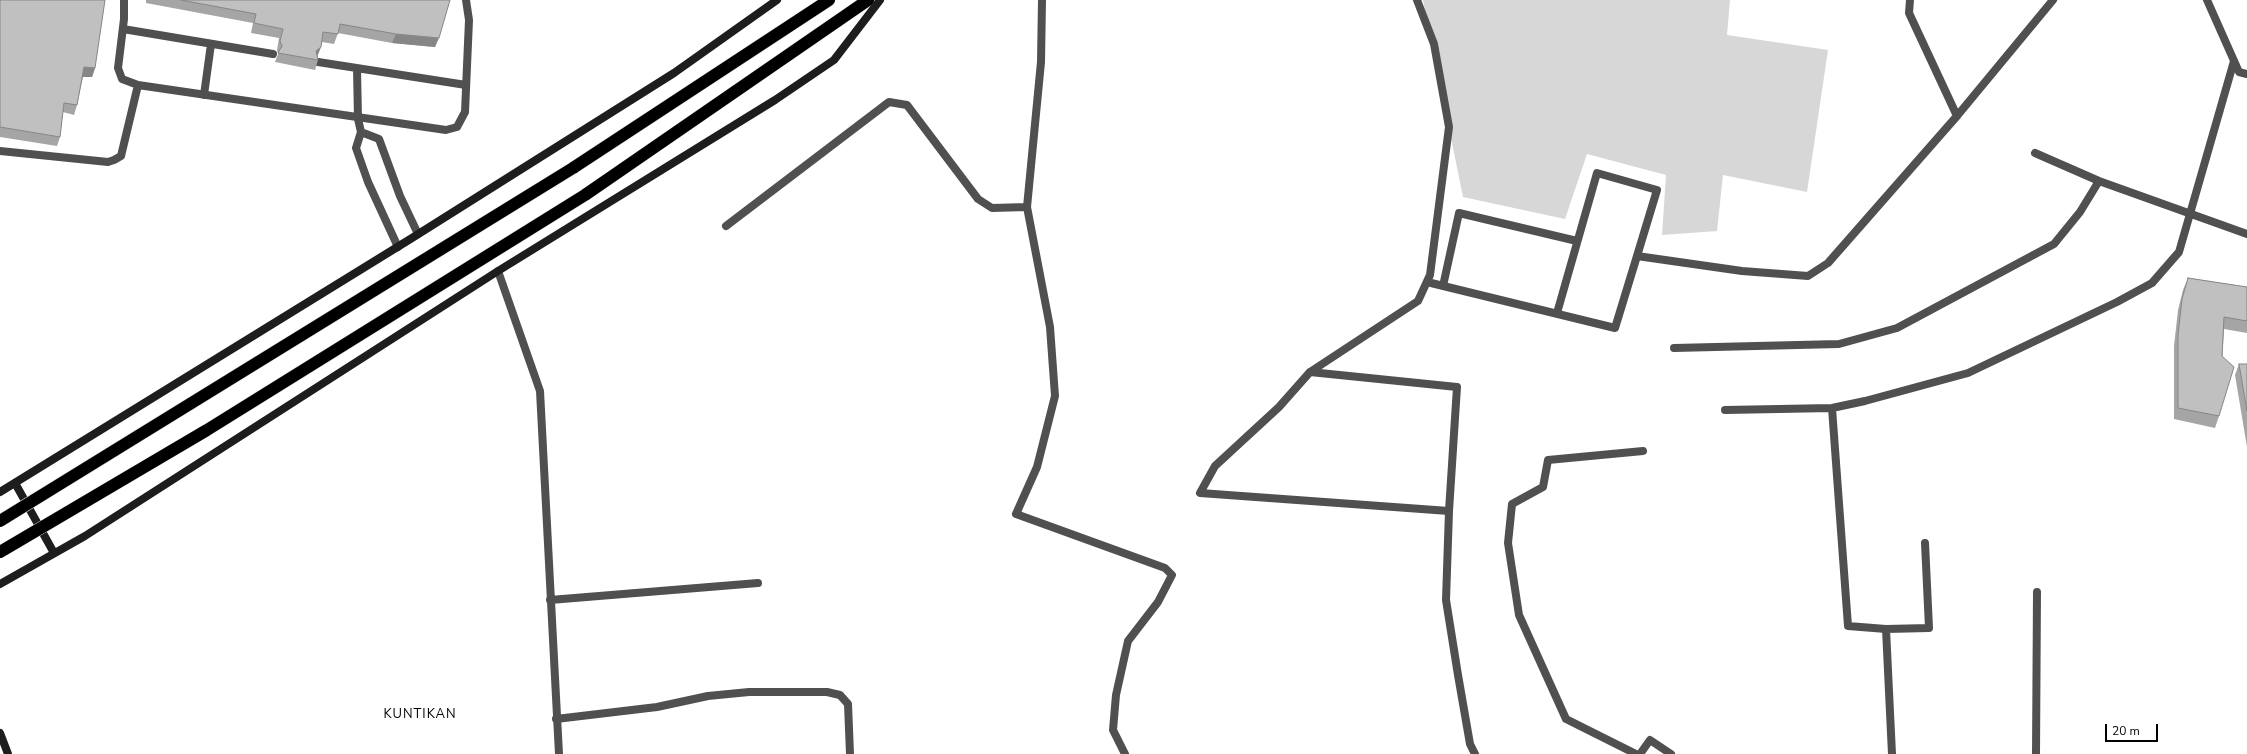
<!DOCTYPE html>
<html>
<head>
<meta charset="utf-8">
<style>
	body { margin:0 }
	#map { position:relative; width:2247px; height:754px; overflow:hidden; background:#fff; font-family:"Nunito Sans",sans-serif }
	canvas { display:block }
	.scale { position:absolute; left:2105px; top:724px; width:53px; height:18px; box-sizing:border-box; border:2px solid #000; border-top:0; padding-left:5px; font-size:12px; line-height:14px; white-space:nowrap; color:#000; -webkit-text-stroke:3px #fff; paint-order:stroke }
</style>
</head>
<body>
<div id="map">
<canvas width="2247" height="754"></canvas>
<div class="scale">20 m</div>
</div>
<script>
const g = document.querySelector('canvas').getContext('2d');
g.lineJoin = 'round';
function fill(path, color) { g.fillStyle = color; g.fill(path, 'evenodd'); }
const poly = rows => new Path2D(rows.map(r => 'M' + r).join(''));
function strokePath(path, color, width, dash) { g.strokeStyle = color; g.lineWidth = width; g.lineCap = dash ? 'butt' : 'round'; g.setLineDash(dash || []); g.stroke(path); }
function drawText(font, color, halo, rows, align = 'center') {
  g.font = font + ' "Nunito Sans",sans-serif'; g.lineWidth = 3; g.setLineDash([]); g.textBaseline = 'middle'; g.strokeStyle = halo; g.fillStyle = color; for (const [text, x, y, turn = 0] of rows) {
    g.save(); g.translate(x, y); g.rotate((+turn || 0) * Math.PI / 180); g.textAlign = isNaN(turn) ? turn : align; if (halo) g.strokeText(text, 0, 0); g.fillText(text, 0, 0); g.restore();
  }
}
fill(poly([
	[1423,0,1730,0,1727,35,1828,50,1807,192,1723,175,1717,231,1662,235,1666,175,1587,154,1565,219,1463,197]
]), '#d7d7d7');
const highway = poly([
	[573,168,829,0],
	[585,195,868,0]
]);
strokePath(highway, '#dbdbdb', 13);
strokePath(poly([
	[124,0,124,19,118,68,122,79,138,85,446,130,457,127,465,112,469,20,466,0],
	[123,29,273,54],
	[318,62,466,85],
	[357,68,358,119,361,132,356,148,368,182,398,247],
	[204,95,211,44],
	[361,132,379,139,400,196,418,234],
	[0,151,108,162,114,160,121,156,138,85]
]), '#505050', 8);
strokePath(poly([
	[1042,0,1041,62,1027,207,1050,327,1055,396,1037,467,1016,514,1165,568,1172,575,1158,602,1128,641,1116,695,1113,730,1125,754],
	[1417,0,1434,44,1449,127,1430,275,1418,301,1310,372,1279,407,1215,466,1200,493,1449,511],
	[1910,0,1909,13,1957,116],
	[2207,0,2239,72,2247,74],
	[2035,153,2099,181,2247,234],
	[726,226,889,102,907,105,978,199,992,208,1027,207],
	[498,271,540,391,559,754],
	[1427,282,1615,328,1637,256,1742,271,1808,276,1828,263,1957,116,2053,0],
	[1443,286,1459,213,1577,241],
	[1557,313,1597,173,1657,190,1637,256],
	[1674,348,1839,344,1897,328,2054,244,2080,212,2099,181],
	[1310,372,1457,387,1449,511,1446,600,1458,675,1470,744,1475,754],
	[1832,408,1848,626,1886,629,1892,754],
	[1725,410,1832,408,1865,401,1968,373,2117,302,2152,283,2179,252,2234,61],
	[550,600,758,583],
	[1886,629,1929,628,1925,543],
	[556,719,657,707,708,696,749,692,827,692,840,695,848,704,850,754],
	[1636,754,1566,719,1519,615,1508,543,1512,504,1543,487,1548,460,1643,451],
	[1640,754,1650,740,1671,754],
	[2036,754,2037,592]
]), '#505050', 8);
strokePath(poly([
	[15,483,54,553],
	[0,492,412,238,674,73,777,0],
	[0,584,85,536,498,271,775,100,834,60,880,0],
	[0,733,8,754]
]), '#1d1d1d', 8);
strokePath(highway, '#000', 12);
const highwayBridge = poly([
	[0,521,573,168],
	[0,552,207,430,585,195]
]);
strokePath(highwayBridge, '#dbdbdb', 13, []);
strokePath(highwayBridge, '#000', 12);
fill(poly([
	[0,0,95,68,92,77,83,77,77,105,74,115,63,112,60,137,57,146,0,137],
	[146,0,450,0,435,47,392,43,338,33,334,44,322,42,321,47,317,56,318,60,315,70,275,62,278,54,277,50,279,38,251,33,253,23,146,3],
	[2188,278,2247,287,2247,333,2224,329,2219,416,2215,428,2174,419,2174,346,2178,310,2183,290],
	[2239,364,2247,364,2247,447,2235,375]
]), '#a5a5a5');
fill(poly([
	[396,34,439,38,435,47,392,43],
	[321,47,317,57,316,51],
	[84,67,95,68,92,77,81,77]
]), '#868686');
const building = poly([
	[0,0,105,0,95,68,84,67,77,105,64,103,60,137,0,127,0,0],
	[181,0,450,0,439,38,396,34,340,24,338,34,323,32,321,47,316,51,318,60,278,53,282,46,280,41,283,29,254,23,256,14,181,0],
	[2188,278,2247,287,2247,321,2224,317,2222,356,2234,367,2219,416,2178,408,2178,335,2182,299,2188,278],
	[2239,364,2247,364,2247,411,2239,364]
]);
fill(building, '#c0c0c0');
strokePath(building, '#868686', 1);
g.letterSpacing = '1px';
drawText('13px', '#000', '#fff', [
	["KUNTIKAN",420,715]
]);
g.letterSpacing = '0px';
</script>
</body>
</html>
